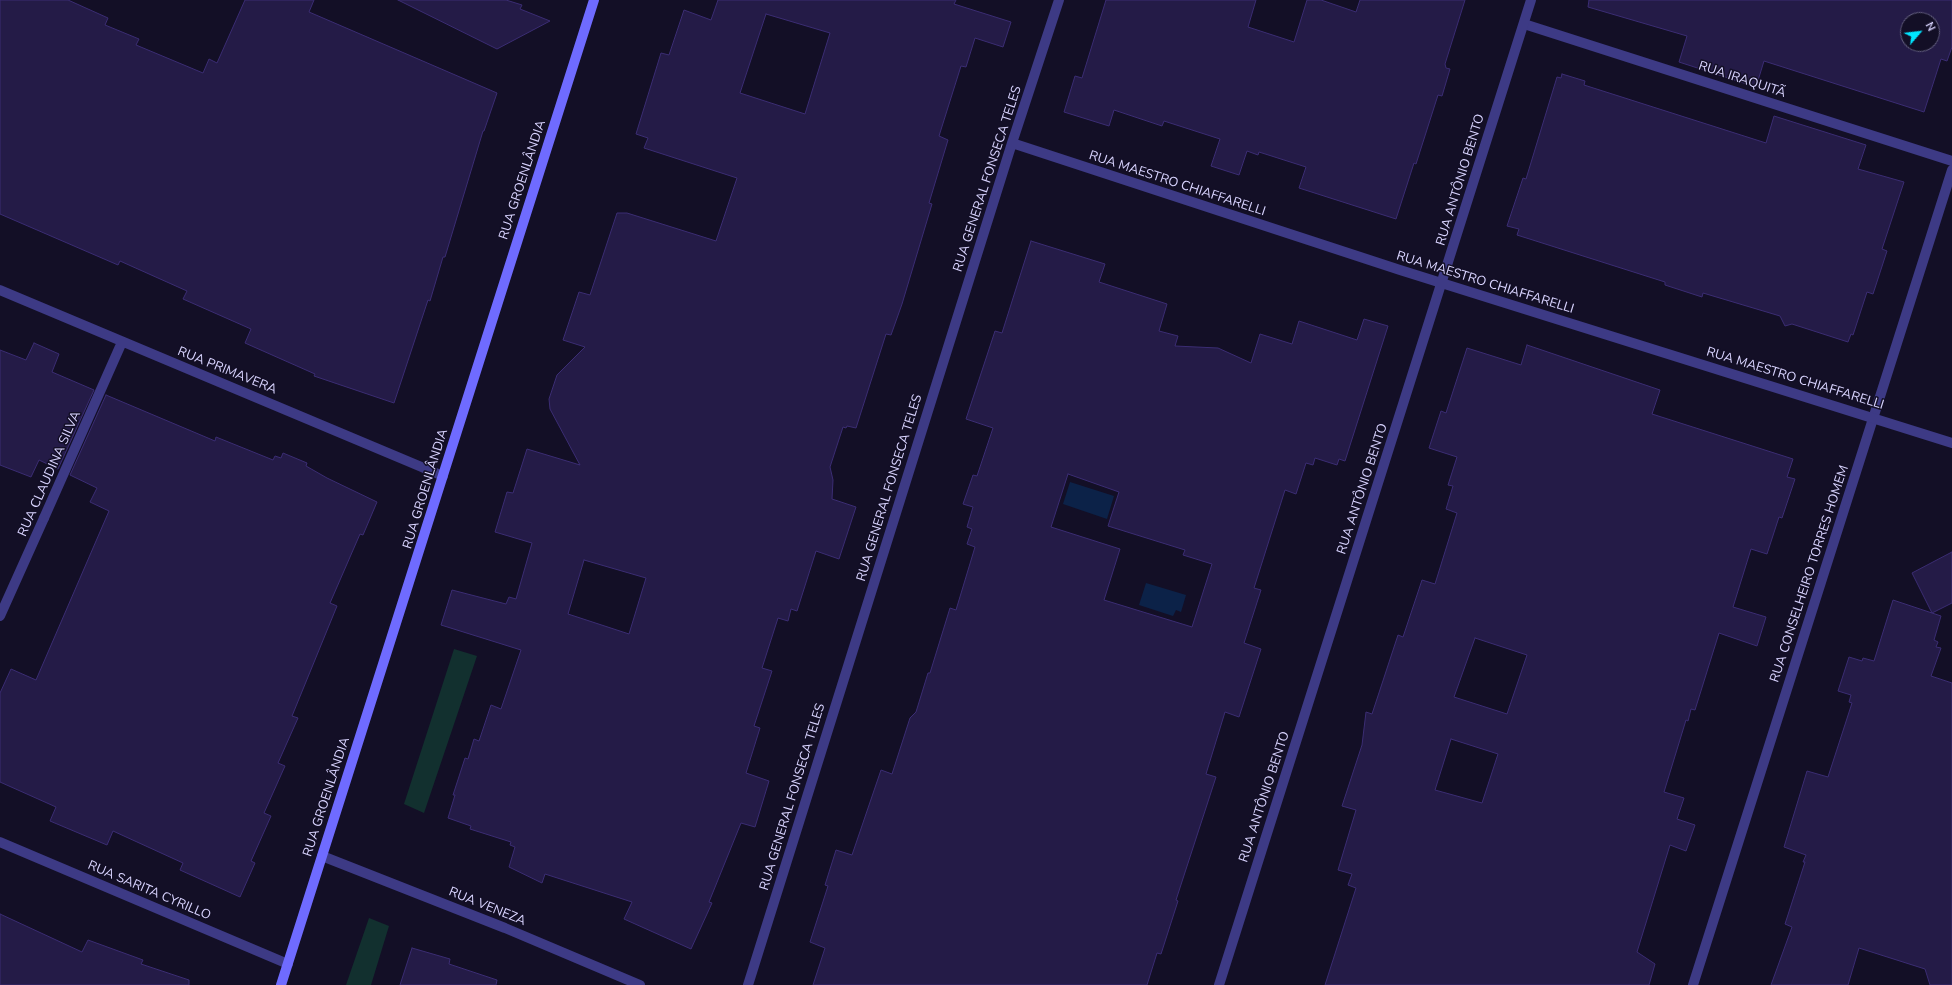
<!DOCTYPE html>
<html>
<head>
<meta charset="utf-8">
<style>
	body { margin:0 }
	#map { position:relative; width:1952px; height:985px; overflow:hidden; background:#130f26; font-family:"Nunito Sans",sans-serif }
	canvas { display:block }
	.north { position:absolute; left:1900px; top:12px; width:40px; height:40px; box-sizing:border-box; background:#130f26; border:1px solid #625e7d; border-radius:50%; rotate:62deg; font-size:11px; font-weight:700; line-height:16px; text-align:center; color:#d9d4ff }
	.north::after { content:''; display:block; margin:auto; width:14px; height:18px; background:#00e5ff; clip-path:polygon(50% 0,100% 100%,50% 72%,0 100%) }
</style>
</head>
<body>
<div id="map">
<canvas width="1952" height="985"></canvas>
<div class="north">N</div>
</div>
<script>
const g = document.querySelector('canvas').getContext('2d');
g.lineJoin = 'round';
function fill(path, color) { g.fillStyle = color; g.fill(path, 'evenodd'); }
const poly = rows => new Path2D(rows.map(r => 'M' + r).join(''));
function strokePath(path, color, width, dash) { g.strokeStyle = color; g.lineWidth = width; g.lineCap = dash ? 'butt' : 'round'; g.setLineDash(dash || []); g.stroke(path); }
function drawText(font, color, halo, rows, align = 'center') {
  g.font = font + ' "Nunito Sans",sans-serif'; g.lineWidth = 3; g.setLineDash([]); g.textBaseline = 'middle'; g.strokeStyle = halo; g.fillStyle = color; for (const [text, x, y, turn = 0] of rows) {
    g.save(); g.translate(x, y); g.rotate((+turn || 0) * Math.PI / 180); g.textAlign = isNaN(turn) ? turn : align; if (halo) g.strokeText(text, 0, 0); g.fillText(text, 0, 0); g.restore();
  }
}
fill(poly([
	[454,649,477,656,424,813,404,804],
	[369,918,389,926,371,985,346,985]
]), '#12302f');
fill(poly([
	[1070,482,1114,496,1107,519,1063,504],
	[1146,583,1186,595,1181,612,1176,610,1173,616,1139,605]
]), '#0c2248');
const building = poly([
	[0,0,68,0,108,18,105,25,139,39,136,45,203,73,209,59,217,63,245,0,314,0,309,12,497,93,484,131,483,131,445,257,443,257,430,301,428,300,394,403,314,376,315,374,245,343,251,329,183,299,187,291,120,261,118,265,0,214,0,0],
	[398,0,506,0,522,5,520,9,550,21,497,49,398,0],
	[718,0,956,0,954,4,1011,22,1003,47,975,38,966,67,961,66,939,136,948,140,929,203,932,204,902,304,891,335,886,334,856,428,847,426,846,428,843,427,830,467,833,480,832,499,856,507,839,559,816,551,797,611,791,609,788,621,778,618,762,668,772,671,754,726,760,728,746,773,769,781,755,827,741,823,709,902,712,903,691,949,624,919,632,902,545,874,542,883,509,867,515,847,510,845,511,842,470,829,471,826,448,818,455,795,453,795,465,758,468,759,474,739,479,741,491,705,501,709,521,650,441,625,452,590,506,604,509,597,516,599,532,543,495,532,507,492,513,493,527,449,580,465,550,409,549,399,557,375,585,347,563,340,579,292,590,295,617,213,627,213,716,241,737,178,644,148,648,138,636,134,661,53,669,55,684,10,711,20,718,0],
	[766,14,830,33,805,114,740,93,766,14],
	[584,560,646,578,629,634,568,614,584,560],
	[1106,0,1256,0,1248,27,1294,42,1307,0,1321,0,1356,12,1360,0,1465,0,1445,64,1446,68,1450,69,1442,96,1438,95,1416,164,1414,163,1396,219,1299,188,1306,167,1259,152,1258,155,1247,151,1239,175,1211,166,1220,139,1164,121,1162,126,1114,110,1109,126,1064,112,1075,76,1082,78,1106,0],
	[1589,0,1952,0,1952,47,1947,61,1941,59,1924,112,1764,61,1756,87,1679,62,1687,36,1588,7,1589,0],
	[1908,20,1932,20,1932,44,1908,44,1908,20],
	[1562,74,1585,81,1584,85,1766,143,1774,116,1866,145,1858,169,1904,182,1882,249,1887,251,1873,294,1867,292,1853,335,1851,334,1848,342,1792,324,1785,326,1780,316,1703,293,1702,297,1665,285,1665,282,1517,235,1519,229,1507,226,1523,178,1526,179,1557,77,1561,78,1562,74],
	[1031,241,1105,264,1099,282,1167,304,1159,331,1178,336,1175,346,1218,348,1251,363,1260,334,1292,344,1299,321,1357,340,1364,319,1388,326,1345,461,1339,459,1337,465,1315,458,1313,465,1306,463,1296,494,1285,490,1254,588,1261,590,1244,643,1261,649,1239,717,1225,712,1206,774,1216,777,1176,900,1178,901,1161,954,1157,953,1147,985,813,985,825,948,810,942,828,886,825,885,836,850,852,855,881,770,892,774,910,718,916,712,928,673,930,673,950,608,956,610,975,547,967,544,972,529,967,527,973,507,963,504,973,475,977,476,993,428,966,419,995,331,1002,333,1031,241],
	[1068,474,1119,492,1108,526,1185,550,1183,555,1212,564,1192,627,1104,600,1120,549,1051,527,1068,474],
	[34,343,59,354,52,372,94,390,58,469,39,460,31,477,0,465,0,350,26,360,34,343],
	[1527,345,1660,390,1652,414,1793,459,1787,477,1795,479,1782,518,1779,517,1767,554,1751,549,1733,607,1766,617,1757,646,1719,633,1695,710,1691,709,1688,721,1686,720,1664,792,1684,798,1677,819,1695,825,1686,851,1670,845,1637,952,1655,964,1649,985,1325,985,1356,888,1348,885,1352,874,1338,870,1356,810,1342,806,1362,745,1366,712,1372,714,1398,635,1403,637,1422,580,1435,584,1457,513,1446,509,1453,486,1448,485,1457,457,1429,448,1441,411,1446,413,1467,348,1521,365,1527,345],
	[1475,638,1527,655,1507,714,1454,697,1475,638],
	[1451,739,1498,754,1482,803,1435,790,1451,739],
	[106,395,215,441,216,437,273,460,275,456,281,458,283,453,307,463,306,466,327,478,377,502,363,535,360,534,330,603,337,606,292,716,298,718,278,763,285,766,264,813,271,816,251,861,255,863,240,897,180,870,183,863,113,831,107,845,50,821,56,807,0,782,0,693,11,669,36,680,109,511,90,502,97,488,70,475,106,395],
	[1952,552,1952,603,1932,613,1941,616,1934,640,1938,642,1936,647,1941,648,1931,676,1952,683,1952,985,1930,985,1925,969,1859,948,1848,985,1771,985,1792,927,1785,924,1805,862,1803,862,1806,855,1784,847,1807,771,1828,777,1852,703,1849,702,1851,695,1838,691,1849,657,1862,661,1863,658,1874,661,1893,600,1932,613,1912,573,1952,552],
	[0,914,82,952,88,940,143,960,141,964,189,980,189,985,0,985,0,914],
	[412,948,450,959,449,964,497,980,496,985,400,985,412,948]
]);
fill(building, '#241b47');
strokePath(building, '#3b2d73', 1);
strokePath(poly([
	[0,616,44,518]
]), '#3d3a85', 10);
strokePath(poly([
	[1524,24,1952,161],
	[0,290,443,476],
	[44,518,122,342],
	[0,842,288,964],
	[1693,985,1952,170]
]), '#3d3a85', 10);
strokePath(poly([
	[1012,143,1400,270,1952,443],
	[322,856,505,928,640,985],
	[748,985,1012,143,1059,0],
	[1219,985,1531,0]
]), '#3d3a85', 10);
strokePath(poly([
	[281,985,594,0]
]), '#6f6bff', 10);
drawText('13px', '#d9d4ff', '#130f26', [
	["RUA IRAQUITÃ",1742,80,18],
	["RUA GENERAL FONSECA TELES",988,179,-72],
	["RUA GROENLÂNDIA",523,180,-72],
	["RUA ANTÔNIO BENTO",1461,180,-73],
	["RUA MAESTRO CHIAFFARELLI",1177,184,18],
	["RUA MAESTRO CHIAFFARELLI",1485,283,17],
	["RUA PRIMAVERA",227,371,22],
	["RUA MAESTRO CHIAFFARELLI",1795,379,17],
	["RUA CLAUDINA SILVA",50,474,-66],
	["RUA GENERAL FONSECA TELES",890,488,-73],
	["RUA GROENLÂNDIA",426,489,-73],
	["RUA ANTÔNIO BENTO",1363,489,-72],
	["RUA CONSELHEIRO TORRES HOMEM",1810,574,-72],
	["RUA GROENLÂNDIA",327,797,-72],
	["RUA GENERAL FONSECA TELES",793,797,-73],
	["RUA ANTÔNIO BENTO",1265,797,-72],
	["RUA SARITA CYRILLO",149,891,23],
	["RUA VENEZA",487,907,22]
]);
</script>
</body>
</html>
